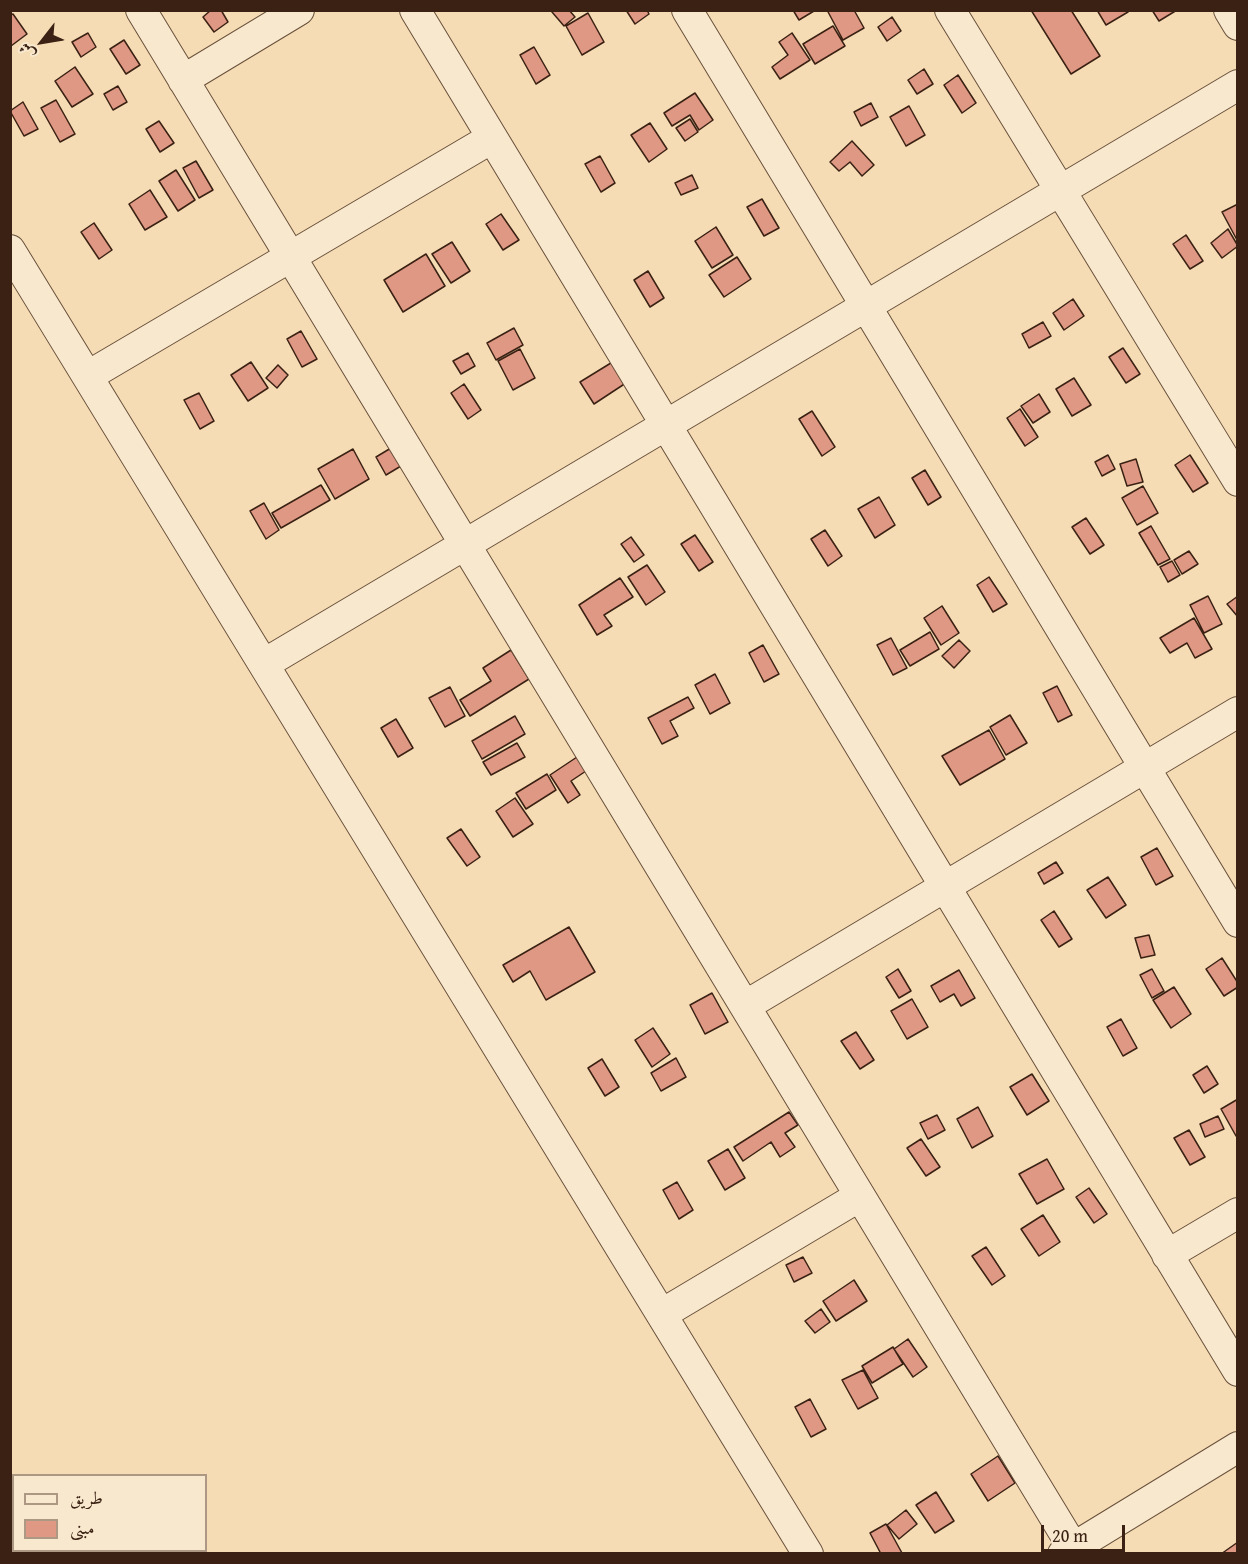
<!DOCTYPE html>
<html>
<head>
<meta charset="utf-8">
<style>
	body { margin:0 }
	#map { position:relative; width:1248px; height:1564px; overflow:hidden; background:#f5dcb4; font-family:"Gentium Book Plus",Amiri,serif }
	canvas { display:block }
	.frame { position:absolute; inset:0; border:12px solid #3a2113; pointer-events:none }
	.legend { position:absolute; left:12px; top:1474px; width:195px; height:78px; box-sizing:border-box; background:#f8e8ce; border:2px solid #ac9883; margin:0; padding:8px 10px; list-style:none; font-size:18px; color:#3a2113 }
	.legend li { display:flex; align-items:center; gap:12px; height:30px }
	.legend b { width:30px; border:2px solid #ac9883 }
	.north { position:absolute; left:12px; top:12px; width:60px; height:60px; -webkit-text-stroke:4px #f8e8ce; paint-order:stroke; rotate:239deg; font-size:16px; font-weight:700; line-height:24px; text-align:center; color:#3a2113 }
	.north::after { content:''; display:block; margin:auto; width:21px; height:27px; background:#3a2113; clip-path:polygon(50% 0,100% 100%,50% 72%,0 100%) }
	.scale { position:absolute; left:1041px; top:1525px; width:84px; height:27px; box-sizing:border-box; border:3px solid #3a2113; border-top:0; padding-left:8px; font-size:18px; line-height:21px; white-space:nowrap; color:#3a2113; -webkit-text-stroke:4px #f8e8ce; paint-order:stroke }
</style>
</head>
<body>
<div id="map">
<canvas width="1248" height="1564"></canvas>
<div class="frame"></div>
<ul class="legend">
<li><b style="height:8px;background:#f8e8ce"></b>طريق</li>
<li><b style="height:16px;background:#de9883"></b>مبنى</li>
</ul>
<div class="north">ش</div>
<div class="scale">20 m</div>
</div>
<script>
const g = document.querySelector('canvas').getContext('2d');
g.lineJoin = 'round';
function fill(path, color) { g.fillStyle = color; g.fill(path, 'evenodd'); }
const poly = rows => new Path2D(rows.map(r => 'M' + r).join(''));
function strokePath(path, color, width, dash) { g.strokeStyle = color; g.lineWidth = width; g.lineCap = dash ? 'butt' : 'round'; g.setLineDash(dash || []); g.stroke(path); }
const building = poly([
	[211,10,221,10,228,22,214,32,203,17,211,10],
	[554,10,569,10,575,17,564,26,552,12,554,10],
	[626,10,647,10,649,14,635,24,626,10],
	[793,10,814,10,814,11,799,20,793,10],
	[827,10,854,10,864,28,843,40,827,10],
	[1031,10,1071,10,1100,56,1071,74,1031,10],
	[1097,10,1127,10,1128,12,1106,25,1097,10],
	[1152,10,1177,10,1159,21,1152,10],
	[588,13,604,42,582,55,566,26,588,13],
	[13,14,27,34,11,46,10,15,13,14],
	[892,17,901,31,887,41,878,27,892,17],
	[833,26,845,46,815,64,803,44,833,26],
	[88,33,96,47,81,57,72,42,88,33],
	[792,33,810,60,780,79,772,67,788,55,779,42,792,33],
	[124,40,140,65,126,74,110,49,124,40],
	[534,47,550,75,536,84,520,55,534,47],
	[75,67,93,94,72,107,55,81,75,67],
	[924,69,933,84,917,94,908,80,924,69],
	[958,75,976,103,962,113,944,85,958,75],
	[118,86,127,102,113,110,104,94,118,86],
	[695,93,713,120,699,130,690,115,672,126,664,113,695,93],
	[56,100,75,134,60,142,41,108,56,100],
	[23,102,38,129,24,136,10,111,23,102],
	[871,103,878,117,861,126,854,112,871,103],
	[909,106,925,135,906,146,890,117,909,106],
	[690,119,698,132,685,141,676,128,690,119],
	[159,121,174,143,160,152,146,129,159,121],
	[650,123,667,149,649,162,631,135,650,123],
	[852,141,874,165,862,176,850,162,839,171,830,162,852,141],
	[600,156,615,183,601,192,585,164,600,156],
	[196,161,213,190,199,198,183,168,196,161],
	[176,170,195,200,178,211,159,181,176,170],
	[692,175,698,188,681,195,675,183,692,175],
	[150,190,167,217,145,230,129,204,150,190],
	[762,199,779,228,764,236,747,207,762,199],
	[1238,204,1238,240,1237,240,1222,212,1238,204],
	[501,214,519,240,503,250,486,224,501,214],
	[94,223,112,250,99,259,81,232,94,223],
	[716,227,733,255,712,268,695,241,716,227],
	[1228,229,1238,246,1222,258,1211,243,1228,229],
	[1186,235,1203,261,1190,269,1173,244,1186,235],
	[452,242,470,271,451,283,432,254,452,242],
	[426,254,445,286,403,312,384,280,426,254],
	[737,257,751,279,724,297,709,275,737,257],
	[648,271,664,298,650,307,634,280,648,271],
	[1073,299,1084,316,1064,330,1053,313,1073,299],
	[1043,322,1051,336,1029,348,1022,334,1043,322],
	[514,328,523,345,496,360,487,343,514,328],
	[301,331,317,359,302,367,287,339,301,331],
	[1123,348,1140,374,1126,383,1109,357,1123,348],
	[520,349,535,378,513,390,498,361,520,349],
	[468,353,475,366,461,374,453,361,468,353],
	[619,358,632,379,594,404,580,382,619,358],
	[251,362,268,388,248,401,231,375,251,362],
	[278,365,288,375,277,388,266,378,278,365],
	[1074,378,1091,405,1072,416,1056,389,1074,378],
	[464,384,481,410,468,419,451,393,464,384],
	[199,393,214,421,200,429,184,400,199,393],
	[1039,394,1050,412,1033,423,1021,406,1039,394],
	[1020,409,1038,437,1025,446,1007,418,1020,409],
	[812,411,835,447,822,456,799,419,812,411],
	[391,448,401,466,386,475,376,457,391,448],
	[353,449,369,479,335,499,318,469,353,449],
	[1108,455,1115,469,1102,476,1095,462,1108,455],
	[1190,455,1208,483,1193,492,1175,465,1190,455],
	[1136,459,1143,482,1127,486,1120,464,1136,459],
	[925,470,941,497,928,505,912,478,925,470],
	[321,485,330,500,281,528,272,513,321,485],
	[1143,486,1158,513,1137,525,1122,498,1143,486],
	[879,497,895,525,875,538,858,509,879,497],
	[264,503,279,530,266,539,250,511,264,503],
	[1086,518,1104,545,1090,554,1072,527,1086,518],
	[1151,526,1170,559,1158,565,1139,533,1151,526],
	[825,530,842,556,828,566,811,539,825,530],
	[695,535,713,562,699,571,681,544,695,535],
	[631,537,644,555,634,562,621,544,631,537],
	[1189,551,1198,564,1182,574,1174,560,1189,551],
	[1172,561,1180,575,1168,582,1160,567,1172,561],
	[647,565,665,592,646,605,628,577,647,565],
	[989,577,1007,604,993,612,977,585,989,577],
	[620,578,633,597,604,615,612,626,597,635,579,605,620,578],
	[1208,596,1222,624,1204,633,1190,605,1208,596],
	[1238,596,1238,617,1227,604,1238,596],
	[942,606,959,633,941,645,924,618,942,606],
	[1194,618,1212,649,1195,658,1187,643,1170,653,1160,638,1194,618],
	[930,632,939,649,910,666,900,650,930,632],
	[891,638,907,668,893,675,877,645,891,638],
	[959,640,970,651,954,668,942,656,959,640],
	[763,645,779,674,764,682,749,653,763,645],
	[511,650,529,679,470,716,460,700,491,681,483,668,511,650],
	[715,674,730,703,710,714,695,685,715,674],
	[1057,686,1072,715,1058,722,1043,693,1057,686],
	[450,687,465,716,445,727,429,698,450,687],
	[688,697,694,708,670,721,678,736,662,744,648,718,688,697],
	[1010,715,1027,743,1006,755,990,727,1010,715],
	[515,716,525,734,482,759,472,741,515,716],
	[396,719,413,748,398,757,381,728,396,719],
	[989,730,1005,759,960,785,942,756,989,730],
	[517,743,525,757,491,775,483,762,517,743],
	[577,757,586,771,571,781,580,795,568,803,550,775,577,757],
	[547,774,556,790,526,809,516,793,547,774],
	[515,798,533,824,513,837,496,811,515,798],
	[461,829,480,857,467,866,447,838,461,829],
	[1157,848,1173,876,1156,885,1141,857,1157,848],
	[1056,862,1063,873,1044,884,1038,873,1056,862],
	[1108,877,1126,905,1106,918,1087,890,1108,877],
	[1054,911,1072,939,1059,947,1041,920,1054,911],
	[569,927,595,972,546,1000,530,971,513,982,503,965,569,927],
	[1149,935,1155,955,1141,958,1135,938,1149,935],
	[1222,958,1238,983,1238,987,1224,996,1206,969,1222,958],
	[898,969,911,991,899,998,886,977,898,969],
	[1152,969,1164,991,1152,998,1140,975,1152,969],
	[959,970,975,998,961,1006,954,994,940,1002,931,986,959,970],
	[1174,987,1191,1014,1171,1028,1153,1000,1174,987],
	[712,993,728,1022,705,1034,690,1005,712,993],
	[912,999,928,1027,907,1039,891,1011,912,999],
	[1121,1019,1137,1048,1123,1056,1107,1027,1121,1019],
	[653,1028,670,1054,652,1067,635,1040,653,1028],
	[856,1032,874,1060,860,1069,841,1041,856,1032],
	[676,1058,686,1077,661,1091,651,1073,676,1058],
	[602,1059,619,1087,605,1096,588,1068,602,1059],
	[1207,1066,1218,1084,1204,1093,1193,1075,1207,1066],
	[1032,1074,1049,1101,1027,1115,1010,1087,1032,1074],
	[1238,1099,1238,1135,1236,1136,1221,1109,1238,1099],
	[978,1107,993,1136,972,1148,957,1119,978,1107],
	[789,1112,798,1125,785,1133,795,1147,780,1157,771,1142,743,1161,734,1147,789,1112],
	[937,1115,945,1130,928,1139,920,1123,937,1115],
	[1218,1116,1224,1129,1205,1137,1200,1124,1218,1116],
	[1189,1130,1205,1157,1190,1165,1174,1138,1189,1130],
	[921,1139,940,1167,926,1176,907,1148,921,1139],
	[728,1149,745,1178,725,1190,708,1161,728,1149],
	[1047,1159,1064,1189,1037,1204,1019,1174,1047,1159],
	[677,1182,693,1210,679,1219,663,1190,677,1182],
	[1089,1188,1107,1214,1094,1223,1076,1197,1089,1188],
	[1043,1215,1060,1242,1039,1256,1021,1229,1043,1215],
	[986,1247,1005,1276,992,1285,972,1256,986,1247],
	[803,1257,812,1273,794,1282,786,1265,803,1257],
	[854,1280,867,1301,836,1321,823,1301,854,1280],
	[821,1309,830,1322,815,1333,805,1321,821,1309],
	[908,1339,927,1367,913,1377,894,1349,908,1339],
	[893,1347,903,1364,872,1383,862,1366,893,1347],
	[863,1370,878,1398,858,1409,842,1380,863,1370],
	[810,1399,826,1429,811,1437,795,1407,810,1399],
	[998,1456,1015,1483,988,1501,971,1474,998,1456],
	[936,1492,954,1521,935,1533,916,1505,936,1492],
	[906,1510,917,1524,899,1539,887,1525,906,1510],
	[886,1524,902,1553,900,1554,881,1554,870,1533,886,1524],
	[1238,1542,1238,1554,1221,1554,1238,1542]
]);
fill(building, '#de9883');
strokePath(building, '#3a2113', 1.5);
const minor = poly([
	[141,10,1077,1554],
	[415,10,1238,1371],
	[687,10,1238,922],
	[950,10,1238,481],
	[1229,10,1238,25],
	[183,80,299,10],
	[10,250,808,1554],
	[88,376,492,138],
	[264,664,1238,85],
	[745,1006,1238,712],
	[1167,1255,1238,1213],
	[662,1314,860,1196],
	[1063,1554,1238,1447]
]);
strokePath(minor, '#69503b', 32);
strokePath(minor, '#f8e8ce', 30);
</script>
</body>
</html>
